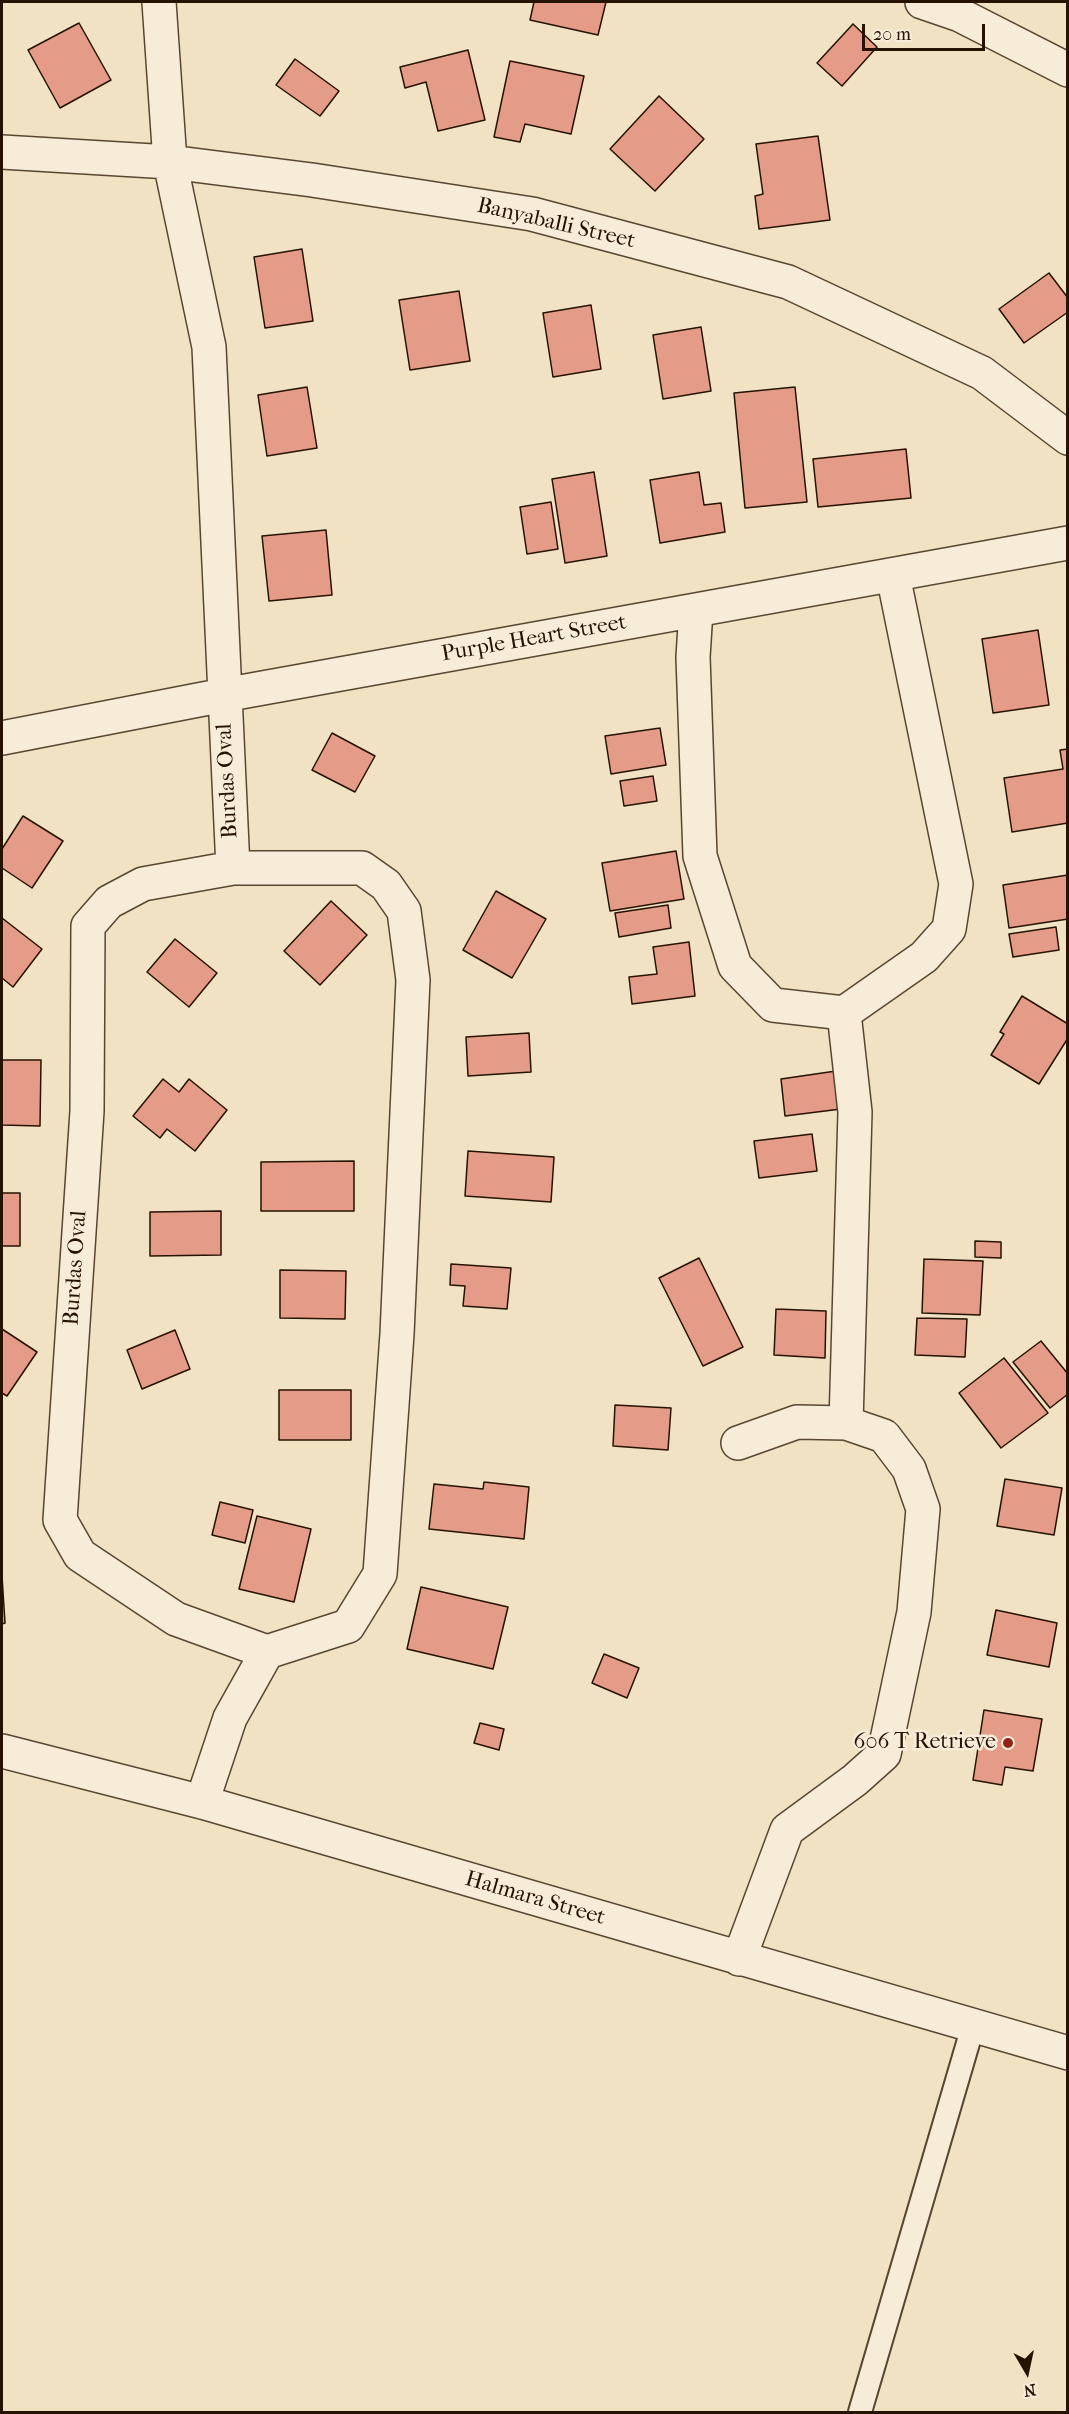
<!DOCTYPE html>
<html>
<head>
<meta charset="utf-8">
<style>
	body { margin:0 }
	#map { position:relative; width:1069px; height:2414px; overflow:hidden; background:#f1e2c3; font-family:"IM FELL French Canon",serif }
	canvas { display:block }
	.frame { position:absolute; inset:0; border:3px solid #261200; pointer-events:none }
	.north { position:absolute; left:997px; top:2342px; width:60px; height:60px; -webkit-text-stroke:4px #f6ecd8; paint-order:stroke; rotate:171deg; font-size:16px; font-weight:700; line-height:24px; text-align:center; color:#261200 }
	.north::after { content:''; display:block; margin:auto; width:21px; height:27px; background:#261200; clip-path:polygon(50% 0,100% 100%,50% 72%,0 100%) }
	.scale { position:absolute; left:862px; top:24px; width:123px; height:27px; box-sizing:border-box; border:3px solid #261200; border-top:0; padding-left:8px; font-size:18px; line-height:21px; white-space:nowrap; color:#261200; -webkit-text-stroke:4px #f6ecd8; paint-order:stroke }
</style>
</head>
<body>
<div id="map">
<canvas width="1069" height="2414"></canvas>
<div class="frame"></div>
<div class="north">N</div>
<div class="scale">20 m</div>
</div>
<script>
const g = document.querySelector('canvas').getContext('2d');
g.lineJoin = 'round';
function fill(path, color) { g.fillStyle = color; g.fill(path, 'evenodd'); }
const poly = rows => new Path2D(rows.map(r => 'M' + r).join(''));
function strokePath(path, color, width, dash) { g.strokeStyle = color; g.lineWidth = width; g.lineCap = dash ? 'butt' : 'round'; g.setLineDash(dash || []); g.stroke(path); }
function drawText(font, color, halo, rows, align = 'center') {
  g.font = font + ' "IM FELL French Canon",serif'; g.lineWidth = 5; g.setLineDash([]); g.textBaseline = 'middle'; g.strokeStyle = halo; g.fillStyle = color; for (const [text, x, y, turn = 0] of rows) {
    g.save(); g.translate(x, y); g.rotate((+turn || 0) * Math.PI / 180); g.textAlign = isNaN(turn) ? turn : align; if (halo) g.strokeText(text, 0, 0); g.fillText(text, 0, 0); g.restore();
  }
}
const building = poly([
	[534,2,606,2,598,35,530,20,534,2],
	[79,23,111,80,60,108,28,50,79,23],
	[853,24,877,47,842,86,817,63,853,24],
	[468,50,485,120,438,131,426,82,405,88,400,67,468,50],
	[295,59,339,91,320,116,276,85,295,59],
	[510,61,584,76,571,134,525,124,520,142,494,137,510,61],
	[659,96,704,139,655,191,610,149,659,96],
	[818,136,830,220,759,229,755,196,763,194,756,144,818,136],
	[302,249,313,321,265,328,254,257,302,249],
	[1049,273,1068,298,1068,312,1024,343,999,309,1049,273],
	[459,291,470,361,410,370,399,300,459,291],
	[591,305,601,369,553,377,543,313,591,305],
	[701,327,711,391,663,399,653,335,701,327],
	[307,387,317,448,267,456,258,395,307,387],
	[795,387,807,502,745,508,734,393,795,387],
	[906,449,911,498,818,507,813,459,906,449],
	[594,472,607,556,565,563,552,479,594,472],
	[699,472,704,505,721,503,725,532,660,543,650,480,699,472],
	[551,502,558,549,527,554,520,507,551,502],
	[326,530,332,595,269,601,262,536,326,530],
	[1038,630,1049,705,993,713,982,639,1038,630],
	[660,728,666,765,611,774,605,736,660,728],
	[332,733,375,756,355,792,312,770,332,733],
	[1068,749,1068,823,1012,832,1004,778,1063,769,1060,750,1068,749],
	[653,776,657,801,624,806,620,781,653,776],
	[23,816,63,841,32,888,2,868,2,849,23,816],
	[676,851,684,899,610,911,602,863,676,851],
	[1068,875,1068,919,1009,928,1003,885,1068,875],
	[496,891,546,919,512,978,463,950,496,891],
	[331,901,367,935,320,985,284,951,331,901],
	[668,905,671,928,619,937,615,913,668,905],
	[2,918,42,949,13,987,2,978,2,918],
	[1056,927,1059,950,1013,957,1009,934,1056,927],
	[175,939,217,973,189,1007,147,972,175,939],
	[689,942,695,996,632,1004,629,977,657,974,653,947,689,942],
	[1022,996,1068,1024,1068,1038,1039,1084,991,1055,1004,1034,1000,1032,1022,996],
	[529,1033,531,1072,468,1076,466,1037,529,1033],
	[2,1060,41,1060,40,1126,2,1125,2,1060],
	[836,1071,841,1109,785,1116,781,1079,836,1071],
	[163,1079,179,1092,189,1079,227,1110,195,1151,167,1129,160,1138,133,1116,163,1079],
	[812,1134,817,1171,759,1178,754,1141,812,1134],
	[468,1151,554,1157,551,1202,465,1196,468,1151],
	[354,1161,354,1211,261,1211,261,1162,354,1161],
	[2,1193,20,1193,20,1246,2,1246,2,1193],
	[221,1211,221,1255,150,1256,150,1212,221,1211],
	[975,1241,1001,1242,1001,1258,975,1257,975,1241],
	[699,1258,743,1347,703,1366,659,1278,699,1258],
	[924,1259,983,1261,980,1315,922,1313,924,1259],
	[451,1264,511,1268,507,1309,463,1306,465,1286,450,1285,451,1264],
	[280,1270,346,1271,345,1319,280,1318,280,1270],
	[776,1309,826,1311,825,1358,774,1355,776,1309],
	[917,1318,967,1319,965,1357,915,1355,917,1318],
	[2,1329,37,1352,7,1396,2,1393,2,1329],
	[175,1330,190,1369,142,1389,127,1350,175,1330],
	[1041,1341,1068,1374,1068,1394,1050,1408,1013,1362,1041,1341],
	[1004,1358,1048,1413,1001,1448,959,1393,1004,1358],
	[279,1390,351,1390,351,1440,279,1440,279,1390],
	[615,1405,671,1408,668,1450,613,1446,615,1405],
	[1005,1479,1062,1488,1054,1535,997,1526,1005,1479],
	[484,1482,529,1487,524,1539,429,1529,434,1484,483,1489,484,1482],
	[220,1502,253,1510,245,1543,212,1535,220,1502],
	[257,1516,311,1529,294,1602,239,1589,257,1516],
	[2,1576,5,1623,2,1624,2,1576],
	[421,1587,508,1607,493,1669,407,1649,421,1587],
	[996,1610,1057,1623,1049,1667,987,1655,996,1610],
	[604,1654,639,1668,627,1698,592,1683,604,1654],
	[984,1710,1042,1719,1033,1771,1005,1767,1002,1785,973,1780,984,1710],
	[480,1723,504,1729,499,1750,474,1743,480,1723]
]);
fill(building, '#e49c88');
strokePath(building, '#261200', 1.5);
const lane = poly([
	[860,2412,973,2026]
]);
const street = poly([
	[159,2,170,162,209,347,233,868,362,868,386,885,404,911,413,980,397,1334,380,1574,348,1626,267,1652,176,1619,80,1555,60,1520,87,1111,88,926,109,902,143,884,233,868],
	[922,2,960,15,1068,70],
	[2,152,170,162,312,180,532,214,788,282,982,373,1068,438],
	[696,610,693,657,700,856,735,966,773,1005,844,1013,855,1112,846,1423,884,1436,909,1469,923,1509,914,1612,884,1754,855,1780,787,1830,739,1959],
	[2,738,224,695,1068,543],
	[844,1013,924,957,949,929,956,884,893,575],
	[738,1443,797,1422,846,1423],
	[2,1751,202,1802,1068,2053],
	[202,1802,230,1718,267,1652]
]);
strokePath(lane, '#594631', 26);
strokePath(street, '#594631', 36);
strokePath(lane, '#f6ecd8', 22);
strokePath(street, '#f6ecd8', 33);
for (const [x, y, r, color] of [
	[1008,1743,6,"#8f2418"]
]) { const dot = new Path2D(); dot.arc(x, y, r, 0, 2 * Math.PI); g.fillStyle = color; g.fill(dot); strokePath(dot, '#f6ecd8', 2); }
drawText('22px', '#261200', '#f6ecd8', [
	["Banyaballi Street",556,224,13],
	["Purple Heart Street",534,639,-10],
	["Burdas Oval",228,781,-93],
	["Burdas Oval",76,1268,-86],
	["Halmara Street",535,1899,16]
]);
drawText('22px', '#261200', '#f6ecd8', [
	["606 T Retrieve",996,1743]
], 'right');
</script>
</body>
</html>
